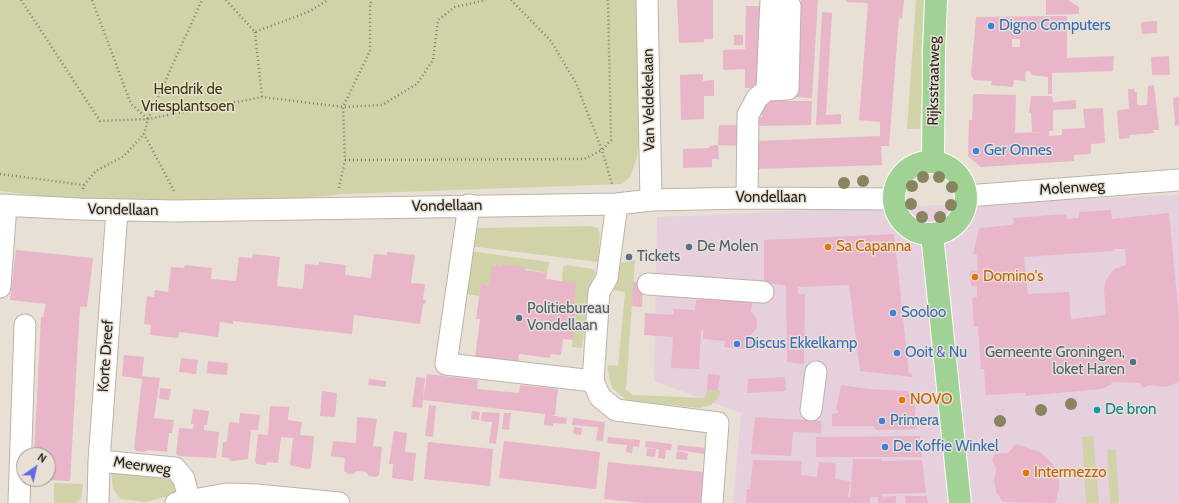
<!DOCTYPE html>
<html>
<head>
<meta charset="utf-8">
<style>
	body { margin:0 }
	#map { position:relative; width:1179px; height:503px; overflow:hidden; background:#e8e0d4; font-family:Cabin,sans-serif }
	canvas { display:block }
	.north { position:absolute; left:16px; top:447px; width:40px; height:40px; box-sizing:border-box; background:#e8e0d4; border:1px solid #9b958c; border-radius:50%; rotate:34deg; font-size:11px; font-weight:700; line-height:16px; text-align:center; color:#272420 }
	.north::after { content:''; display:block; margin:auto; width:14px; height:18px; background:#6769e2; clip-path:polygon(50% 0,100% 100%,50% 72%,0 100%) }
</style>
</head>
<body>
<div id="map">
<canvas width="1179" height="503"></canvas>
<div class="north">N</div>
</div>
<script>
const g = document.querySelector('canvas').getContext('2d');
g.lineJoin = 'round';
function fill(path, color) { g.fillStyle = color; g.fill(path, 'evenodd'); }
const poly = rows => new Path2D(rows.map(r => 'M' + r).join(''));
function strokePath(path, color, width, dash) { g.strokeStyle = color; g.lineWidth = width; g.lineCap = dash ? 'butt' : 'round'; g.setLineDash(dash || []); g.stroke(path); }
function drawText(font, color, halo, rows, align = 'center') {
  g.font = font + ' Cabin,sans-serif'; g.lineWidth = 3; g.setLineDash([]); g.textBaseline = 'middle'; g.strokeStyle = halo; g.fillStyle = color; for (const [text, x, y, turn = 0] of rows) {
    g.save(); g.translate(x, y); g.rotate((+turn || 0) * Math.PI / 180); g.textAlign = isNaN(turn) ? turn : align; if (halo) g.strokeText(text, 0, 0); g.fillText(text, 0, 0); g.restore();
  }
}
fill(poly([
	[1179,195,1179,503,733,503,741,413,654,381,657,217]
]), '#e7d0dd');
fill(poly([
	[0,0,636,0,639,136,637,158,630,177,622,184,345,194,264,202,81,201,0,191],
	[916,0,925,0,921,55,923,73,920,129,907,129],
	[591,226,597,228,600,233,598,262,470,246,478,228],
	[469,251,549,262,547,273,502,264,489,286,481,285,479,296,461,293],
	[635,260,626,390,633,395,705,398,707,390,721,391,718,398,711,405,700,408,626,400,612,388,607,367,609,365,618,366,625,292,613,290,621,263],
	[567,265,593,269,596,273,589,286,582,348,572,347,576,310,573,310,562,281,563,267],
	[1093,436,1099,503,1086,503,1082,437],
	[1107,450,1116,450,1119,503,1110,503],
	[111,467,167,474,173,482,176,494,146,502,121,499,113,489],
	[54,483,83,484,81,499,76,503,54,503]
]), '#d0d3a7');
fill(poly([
	[677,0,713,0,713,39,704,39,704,42,679,43],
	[801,0,818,0,812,98,795,97],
	[846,0,904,0,902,19,899,18,889,146,881,146,882,165,758,169,757,141,880,136,880,122,859,120,868,3,846,2],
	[1046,0,1068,0,1079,7,1079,14,1046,15],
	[746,6,762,6,760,88,745,88,745,69,723,70,723,50,745,49],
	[822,12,832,13,826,115,841,114,841,124,816,125],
	[1067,16,1067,58,1114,56,1113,71,1052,73,1052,94,1048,94,1048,77,1031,75,1031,72,1026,71,1025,81,1014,80,1013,87,991,85,992,81,974,80,971,75,976,17],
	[1012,39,1020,39,1020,47,1012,47],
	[1157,21,1157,33,1142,34,1141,22],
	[734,35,743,35,743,45,734,45],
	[1169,56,1170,75,1152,75,1151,57],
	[703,74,703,81,714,80,714,96,704,96,704,119,681,120,680,75],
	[1154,85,1159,130,1153,130,1154,133,1129,135,1130,138,1119,139,1117,110,1129,109,1128,89,1134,89,1135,92,1137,92,1137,105,1147,105,1148,86],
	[973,94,1016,95,1015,133,1045,132,1032,132,1031,113,1029,113,1031,96,1052,96,1053,102,1076,100,1076,109,1053,110,1053,131,1049,131,1049,136,1062,135,1062,129,1085,128,1083,109,1103,108,1105,143,1091,144,1091,154,1074,155,1074,161,981,167,968,156,969,120,972,120],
	[1179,97,1179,125,1175,126,1173,98],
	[762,101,812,101,811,125,756,126,755,117,762,117],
	[719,125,741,125,741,146,718,145],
	[718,145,719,159,712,159,712,167,683,168,683,149,709,148,709,146],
	[1111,210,1112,219,1169,213,1179,317,1179,382,1166,387,1149,385,1144,388,1141,386,1140,383,1112,382,1108,371,1112,384,1102,389,1025,396,1025,393,986,395,984,369,981,369,978,327,974,327,972,298,977,297,977,286,971,286,970,271,978,270,977,255,973,254,979,228,1011,225,1014,223,1013,218,1066,214,1067,219,1079,218,1079,212],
	[1113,249,1125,249,1126,265,1114,269,1107,278,1104,289,1106,315,1071,319,1069,292,1028,294,1024,257,1114,251],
	[894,234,909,374,911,373,912,377,860,371,849,285,798,287,798,294,805,294,804,364,787,362,786,285,764,283,764,240],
	[16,250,93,258,87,307,80,307,70,481,48,480,48,455,34,455,41,317,43,317,46,304,10,300],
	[387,252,415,255,411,283,425,284,423,300,426,300,425,304,423,304,420,324,354,315,352,334,233,321,233,324,220,322,218,337,179,332,178,338,150,335,151,325,144,324,147,296,154,297,155,290,168,292,171,267,184,268,185,265,212,268,211,279,236,281,239,257,252,258,253,254,280,257,277,286,303,289,305,264,319,265,319,262,346,265,345,275,371,278,374,254,387,255],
	[502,264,525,267,525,270,547,273,546,279,576,283,573,310,576,310,573,340,563,339,561,355,551,354,550,358,519,354,518,364,475,358,480,319,476,319,481,284,489,286,492,266,501,267],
	[633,282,643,282,642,307,632,306],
	[703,294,753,298,751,311,757,320,757,328,748,338,756,338,755,350,724,347,725,341,703,339,703,330,701,330,699,369,671,368,673,337,644,335,645,313,674,315,674,309,695,310,696,300,702,300],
	[124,355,144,357,142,376,160,378,154,418,174,420,172,433,169,433,167,452,148,450,144,452,137,451,134,449,142,379,122,376],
	[181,358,198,360,196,374,179,372],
	[208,361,228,363,227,375,207,373],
	[427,374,478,380,477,389,519,393,520,385,558,389,555,415,550,415,567,418,566,424,553,423,553,426,544,425,545,414,423,400],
	[708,374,720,375,718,391,707,390],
	[416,377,425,378,422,408,412,407],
	[785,377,786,391,747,393,748,379],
	[369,379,386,381,386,387,368,385],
	[841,385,869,389,907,391,910,394,911,402,914,403,916,409,915,411,917,429,876,430,873,426,832,426,832,414,838,413,838,410,836,410],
	[160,388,171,389,169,400,159,399],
	[322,391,337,393,335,417,320,416],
	[429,405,436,406,433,437,425,436],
	[270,406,289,407,288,420,302,422,300,435,314,436,311,468,307,469,290,465,293,438,281,437,278,463,268,462,265,465,257,464,255,462,258,434,268,435],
	[193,409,209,411,207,425,204,425,204,430,219,432,216,458,179,456,176,454,179,428,193,429,194,424,191,424],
	[472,411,480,412,479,420,471,419],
	[482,412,500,413,496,444,489,443,492,422,481,421],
	[240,413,260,415,258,430,251,430,248,459,233,461,229,460,229,458,222,457,223,442,227,442,229,422,239,423],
	[504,413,511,413,509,430,502,429],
	[357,417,377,419,373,446,382,447,379,475,376,477,369,476,366,472,357,471,353,474,348,474,344,471,345,458,331,456,333,441,356,443],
	[755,417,822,421,821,433,793,432,791,456,751,454],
	[573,418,605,422,603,441,596,440,598,427,572,425],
	[574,427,582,428,581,435,573,434],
	[394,431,407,433,405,452,416,453,413,481,392,478,393,464,389,464],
	[920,436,922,457,816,457,816,437],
	[608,437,640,440,639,447,633,446,632,453,626,452,627,445,607,443],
	[504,441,600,452,596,489,499,478],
	[646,441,672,444,671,450,666,450,665,459,658,458,659,449,645,447],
	[428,442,493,449,490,486,424,479],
	[1016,444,1040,452,1052,463,1059,480,1059,490,1055,503,1003,502,996,492,994,482,996,468,992,460,995,454,1008,453],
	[678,445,706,448,705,454,677,450],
	[647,448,656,449,655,457,646,456],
	[677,451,688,453,687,460,676,459],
	[853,459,881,459,881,461,922,460,926,493,882,494,882,497,896,496,896,503,878,503,878,497,870,497,870,503,746,503,747,489,750,489,753,460,802,461,801,475,817,477,819,462,836,463,835,479,850,481,848,497,854,497,850,497],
	[608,462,704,472,701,503,643,503,604,499],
	[905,496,927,496,928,503,906,503]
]), '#e8b5c9');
const minor = poly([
	[647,0,651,200],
	[771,0,767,90,788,89,790,6,772,5],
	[966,196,1179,180],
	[747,198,748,115,757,98,767,90],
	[617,204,607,278,599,292,593,381,600,397,616,410,718,423,712,503],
	[0,205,80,209,175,211,617,204,651,200,747,198,894,199],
	[469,205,446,364,593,381],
	[648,284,763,292],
	[0,287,6,205],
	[811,410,816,372],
	[99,461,175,468,184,479,189,500],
	[19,503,25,325],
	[98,503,99,461,117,210],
	[176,503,227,494,257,495,339,503]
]);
const major = poly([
	[933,162,934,51,936,0],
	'894 198a36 36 0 1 1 72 0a36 36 0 1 1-72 0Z',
	[932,234,960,503]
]);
strokePath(minor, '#bbb3a8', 23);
strokePath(major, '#fff', 24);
strokePath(poly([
	[21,0,100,121,148,119,262,97,343,107,382,105,417,84,433,60,438,20,455,7,486,0],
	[92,0,131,104,148,119],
	[226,0,255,32,308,12,328,0],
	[511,0,551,41,576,83,602,150,612,184],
	[255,32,262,97],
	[345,160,584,159,602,150,611,140,608,0],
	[0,174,84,185],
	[339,188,345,160,343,107,370,51,370,5,372,0],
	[83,189,84,185,96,171,124,156,144,134],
	[174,191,144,134,148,119,202,0]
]), '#817c74', 2.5, [1, 3]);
strokePath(minor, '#fff', 21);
strokePath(major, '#a0d294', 22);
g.fillStyle = '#87845f';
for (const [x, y] of [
	[923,177],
	[939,177],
	[863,181],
	[844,183],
	[912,186],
	[952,187],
	[911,204],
	[951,205],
	[922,217],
	[940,217],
	[1071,404],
	[1041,410],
	[1000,421]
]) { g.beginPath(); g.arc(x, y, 6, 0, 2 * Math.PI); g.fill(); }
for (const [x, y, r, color] of [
	[991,26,4,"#3f7fe0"],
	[976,151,4,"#3f7fe0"],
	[689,247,4,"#5c6f8a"],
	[828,247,4,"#e8710a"],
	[629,257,4,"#5c6f8a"],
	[975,277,4,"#e8710a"],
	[893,313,4,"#3f7fe0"],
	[519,318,4,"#5c6f8a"],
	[737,344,4,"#3f7fe0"],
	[897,353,4,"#3f7fe0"],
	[1133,362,4,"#5c6f8a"],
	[902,400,4,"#e8710a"],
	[1097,410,4,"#0f9aa8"],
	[882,421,4,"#3f7fe0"],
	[885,447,4,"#3f7fe0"],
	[1026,473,4,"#e8710a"]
]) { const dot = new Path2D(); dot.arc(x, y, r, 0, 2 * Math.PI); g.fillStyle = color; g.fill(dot); strokePath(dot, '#e8e0d4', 1.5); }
drawText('15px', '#366cbe', '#e8e0d4', [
	["Digno Computers",999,26],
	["Ger Onnes",984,151],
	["Sooloo",901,313],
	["Discus Ekkelkamp",745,344],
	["Ooit & Nu",905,353],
	["Primera",890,421],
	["De Koffie Winkel",893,447]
], 'left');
drawText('15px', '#272420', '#e8e0d4', [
	["Rijksstraatweg",934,81,-89],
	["Van Veldekelaan",649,100,-91],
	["Molenweg",1072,188,-4],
	["Vondellaan",771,198],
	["Vondellaan",447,206,-1],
	["Vondellaan",123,210,1],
	["Korte Dreef",106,356,-86],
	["Meerweg",142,466,8]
]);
drawText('15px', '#383900', '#e8e0d4', [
	["Hendrik de",188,90],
	["Vriesplantsoen",188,107]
]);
drawText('15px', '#4e5e75', '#e8e0d4', [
	["De Molen",697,247],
	["Tickets",637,257],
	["Politiebureau",527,309],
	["Vondellaan",527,326],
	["Gemeente Groningen,",1125,353,"right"],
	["loket Haren",1125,370,"right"]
], 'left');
drawText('15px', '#c56008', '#e8e0d4', [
	["Sa Capanna",836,247],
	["Domino's",983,277],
	["NOVO",910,400],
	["Intermezzo",1034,473]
], 'left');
drawText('15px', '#0d838f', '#e8e0d4', [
	["De bron",1105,410]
], 'left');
</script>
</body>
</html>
